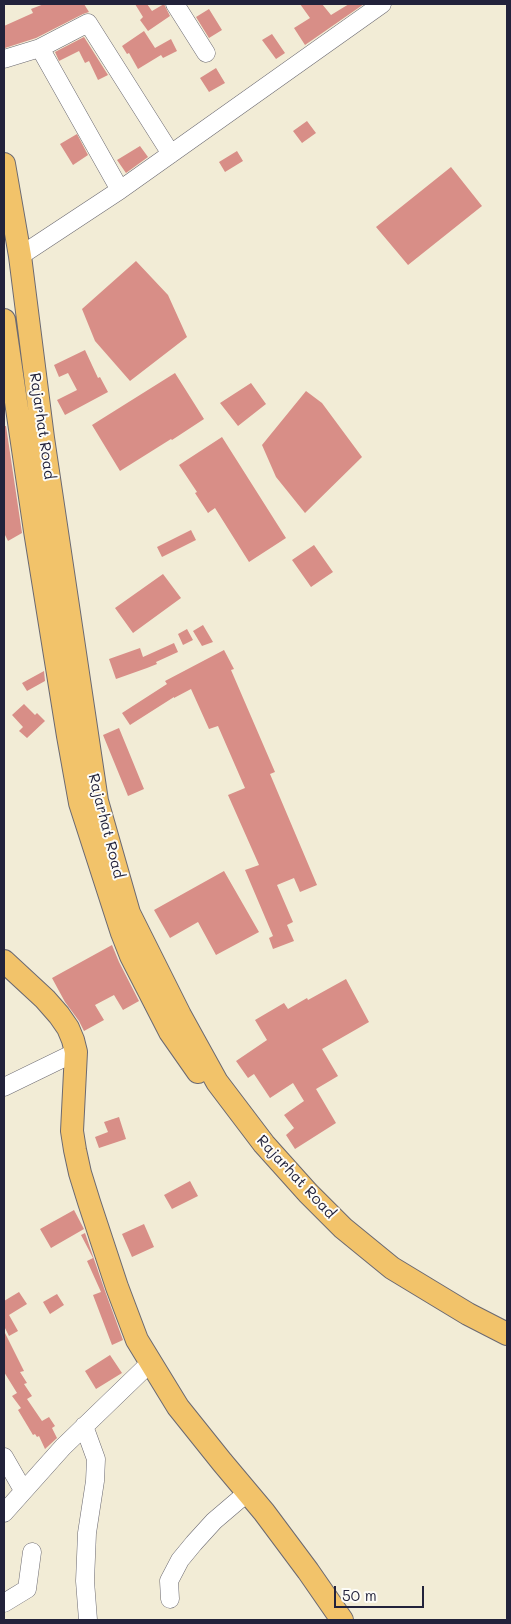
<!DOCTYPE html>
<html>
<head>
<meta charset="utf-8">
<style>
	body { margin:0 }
	#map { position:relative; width:511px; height:1624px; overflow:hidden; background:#f2ecd6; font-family:Mali,sans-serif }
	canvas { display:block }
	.frame { position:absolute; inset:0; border:5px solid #22223b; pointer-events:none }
	.scale { position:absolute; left:334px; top:1586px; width:90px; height:22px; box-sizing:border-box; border:2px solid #22223b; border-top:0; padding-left:6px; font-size:15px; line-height:18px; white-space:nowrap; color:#22223b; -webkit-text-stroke:4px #fdfcf7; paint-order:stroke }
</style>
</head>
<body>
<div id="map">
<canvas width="511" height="1624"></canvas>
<div class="frame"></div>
<div class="scale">50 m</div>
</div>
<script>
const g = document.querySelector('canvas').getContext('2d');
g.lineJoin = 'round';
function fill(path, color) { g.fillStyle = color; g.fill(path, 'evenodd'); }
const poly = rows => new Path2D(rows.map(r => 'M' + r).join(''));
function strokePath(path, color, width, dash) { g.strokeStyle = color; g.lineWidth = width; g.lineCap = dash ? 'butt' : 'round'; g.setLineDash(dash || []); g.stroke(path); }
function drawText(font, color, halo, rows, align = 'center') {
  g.font = font + ' Mali,sans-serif'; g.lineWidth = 4; g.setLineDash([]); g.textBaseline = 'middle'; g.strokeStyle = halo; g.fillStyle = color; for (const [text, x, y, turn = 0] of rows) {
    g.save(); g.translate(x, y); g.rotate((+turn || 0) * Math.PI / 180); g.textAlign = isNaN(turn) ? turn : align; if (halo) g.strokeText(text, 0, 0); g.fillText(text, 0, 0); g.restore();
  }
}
fill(poly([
	[44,4,84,4,89,12,83,14,36,38,5,48,4,44,4,26,33,13,31,9],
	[135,4,147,4,152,11,164,4,170,16,148,31,140,20,143,17],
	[300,4,322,4,331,15,349,4,364,4,305,45,294,28,310,18],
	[209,9,222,30,209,38,196,17],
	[144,31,155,48,171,39,177,51,163,58,161,55,138,69,129,53,127,54,122,46],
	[272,34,285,53,276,59,262,40],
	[84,37,108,75,98,80,89,61,85,63,79,51,59,61,55,52],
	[216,68,225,83,209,92,200,78],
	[307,121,316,133,302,143,293,131],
	[77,134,88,155,73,165,60,144],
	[140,146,148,157,126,173,117,160],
	[237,151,243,161,225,172,219,162],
	[451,167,482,206,408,265,376,227],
	[136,261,168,295,187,337,130,381,95,341,82,309],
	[85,350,98,378,100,377,108,392,65,415,57,400,77,390,68,373,59,377,54,365],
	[175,373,204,419,172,440,171,439,120,471,92,425],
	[251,383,266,404,238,426,220,403],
	[306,391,322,403,362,457,305,513,276,477,262,445],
	[4,426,6,426,22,533,8,541,4,533],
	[222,437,286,538,249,562,215,508,208,513,195,493,197,492,179,465],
	[191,530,196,540,162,557,157,547],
	[314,545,333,572,311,587,292,560],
	[163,574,181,598,133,633,115,608],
	[203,625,213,642,202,646,193,631],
	[187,629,193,640,183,645,178,634],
	[174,643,178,652,156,662,157,664,147,668,116,679,109,659,140,648,143,657],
	[224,650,234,669,231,670,275,772,270,774,317,885,300,892,294,878,277,885,293,922,287,925,294,941,273,949,269,938,273,936,245,870,259,865,228,795,245,788,218,726,209,729,191,689,174,698,174,697,130,725,122,713,167,684,165,681],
	[44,671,45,681,27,691,22,683],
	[24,704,35,715,37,713,45,721,27,738,19,731,23,727,12,715],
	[119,728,144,789,128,796,103,735],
	[224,871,259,932,216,955,198,922,170,938,154,910],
	[112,945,119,962,139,1001,123,1010,114,995,95,1005,104,1020,84,1031,79,1021,65,1002,52,978],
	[346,979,369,1022,322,1049,338,1076,316,1089,336,1123,295,1149,286,1135,294,1128,284,1115,304,1101,293,1083,270,1098,254,1074,248,1078,236,1061,267,1040,255,1020,284,1003,288,1009,307,998,308,1000],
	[119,1117,126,1139,99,1148,95,1137,108,1132,104,1122],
	[190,1181,198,1196,172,1209,164,1195],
	[74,1210,84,1229,51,1248,40,1229],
	[144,1224,154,1247,132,1257,122,1234],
	[85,1233,105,1291,123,1340,112,1345,93,1295,101,1292,87,1261,93,1258,81,1235],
	[19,1292,27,1304,9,1315,18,1331,9,1336,4,1326,4,1301],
	[57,1294,64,1305,50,1314,43,1302],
	[4,1331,24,1371,20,1372,27,1383,24,1384,32,1396,27,1399,42,1421,49,1417,55,1426,52,1428,57,1438,45,1449,39,1436,37,1437,35,1434,33,1435,18,1410,21,1408,12,1396,17,1393,4,1372],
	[110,1355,122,1373,96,1389,85,1371]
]), '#d88e87');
const minor = poly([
	[175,4,206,53],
	[40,48,120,190],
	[4,59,40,48,88,23,171,154],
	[20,256,120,190,382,4],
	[4,1087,76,1052],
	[84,1426,96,1459,95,1481,87,1533,85,1581,88,1620],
	[4,1457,23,1490],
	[4,1513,63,1447,150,1363],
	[170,1599,169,1581,180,1560,194,1543,214,1521,248,1492],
	[4,1603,27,1589,32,1552]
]);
const major = poly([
	[4,164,20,256,43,438,97,801,129,913,180,1015,217,1082,264,1144,308,1193,343,1228,392,1268,468,1314,507,1334],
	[4,320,35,531,68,736,80,803,122,933,131,956,170,1032,198,1072],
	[4,961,45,999,59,1015,68,1028,73,1040,76,1052,72,1131,75,1150,80,1173,89,1202,117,1287,137,1340,178,1407,222,1462,264,1512,308,1571,342,1620]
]);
strokePath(minor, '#6b6971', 19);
strokePath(major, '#6b6971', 24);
strokePath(minor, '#fff', 18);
strokePath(major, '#f2c36a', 22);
drawText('15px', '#22223b', '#fdfcf7', [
	["Rajarhat Road",42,426,82],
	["Rajarhat Road",106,826,76],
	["Rajarhat Road",296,1177,47]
]);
</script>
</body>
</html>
